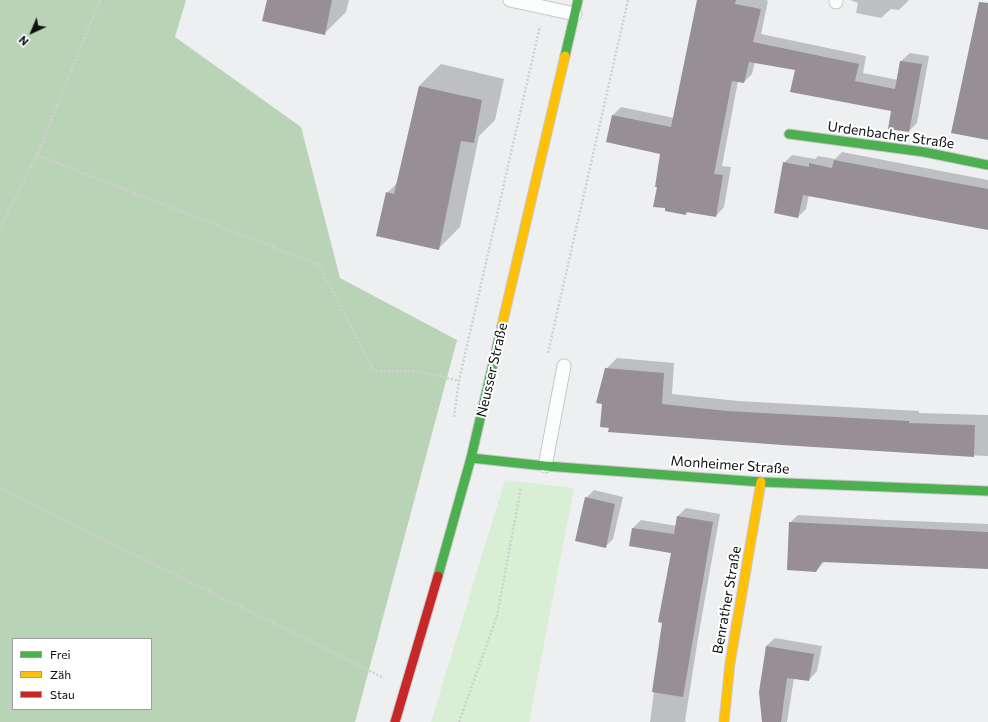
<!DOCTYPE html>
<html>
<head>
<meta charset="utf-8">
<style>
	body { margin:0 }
	#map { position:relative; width:988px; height:722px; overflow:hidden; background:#edeff1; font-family:Commissioner,sans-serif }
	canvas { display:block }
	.legend { position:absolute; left:12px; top:638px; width:140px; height:72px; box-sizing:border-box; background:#fff; border:1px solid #9f9fa0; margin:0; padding:5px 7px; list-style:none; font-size:12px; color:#0f1011 }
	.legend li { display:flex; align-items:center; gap:8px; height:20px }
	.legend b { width:20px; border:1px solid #9f9fa0 }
	.north { position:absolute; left:12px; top:12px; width:40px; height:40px; -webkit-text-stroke:3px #fff; paint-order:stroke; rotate:224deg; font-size:11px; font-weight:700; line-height:16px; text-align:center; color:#0f1011 }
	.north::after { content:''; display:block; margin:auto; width:14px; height:18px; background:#0f1011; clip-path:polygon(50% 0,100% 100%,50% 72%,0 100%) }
</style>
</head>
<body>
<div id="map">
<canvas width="988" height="722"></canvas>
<ul class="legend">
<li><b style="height:5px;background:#4caf50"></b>Frei</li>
<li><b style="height:5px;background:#ffc107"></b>Zäh</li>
<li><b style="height:5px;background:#c62828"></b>Stau</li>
</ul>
<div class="north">N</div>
</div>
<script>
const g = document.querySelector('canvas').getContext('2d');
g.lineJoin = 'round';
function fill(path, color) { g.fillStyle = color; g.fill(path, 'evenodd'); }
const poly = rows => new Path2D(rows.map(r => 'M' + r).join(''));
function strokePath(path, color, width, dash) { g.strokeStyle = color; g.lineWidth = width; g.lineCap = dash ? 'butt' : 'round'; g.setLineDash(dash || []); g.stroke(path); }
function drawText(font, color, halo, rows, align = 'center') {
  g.font = font + ' Commissioner,sans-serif'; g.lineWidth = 4; g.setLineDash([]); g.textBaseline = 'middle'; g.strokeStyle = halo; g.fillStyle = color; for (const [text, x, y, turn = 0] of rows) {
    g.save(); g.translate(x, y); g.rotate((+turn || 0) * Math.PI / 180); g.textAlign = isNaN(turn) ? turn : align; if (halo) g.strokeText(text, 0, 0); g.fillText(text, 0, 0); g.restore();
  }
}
fill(poly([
	[505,480,574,488,529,722,431,722]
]), '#d8efd5');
fill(poly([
	[0,0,186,0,175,37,301,127,340,278,457,340,355,722,0,722],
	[13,639,151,639,151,709,13,709]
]), '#b9d3b7');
fill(poly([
	[268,0,349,0,346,12,324,34],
	[698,0,766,0,768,1,761,34,866,56,863,73,898,80,901,61,910,53,929,56,917,123,909,131,892,110,796,69,755,62,752,74,744,82,738,81,722,166,731,167,724,207,716,216,689,211,686,214,658,186,661,153,613,115,621,107,674,118],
	[850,0,909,0,899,10,891,9,881,18,856,13,858,3],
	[441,64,504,79,495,120,479,136,460,227,438,249,387,193,398,182,419,86],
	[842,152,988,180,988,229,809,195,806,209,798,217,784,163,792,155,815,159,818,156,835,159],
	[617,358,674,363,672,394,738,401,919,411,919,413,988,415,988,456,937,454,609,431,606,369],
	[594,490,623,497,613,539,605,547,586,498],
	[686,508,720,514,698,638,685,721,687,722,650,722,672,553,630,545,633,528,641,520,677,526,678,516],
	[798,515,886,520,988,524,988,568,825,561,816,571,790,523],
	[775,638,822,646,817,671,809,680,794,678,787,722,763,722,766,646]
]), '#0003');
fill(poly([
	[267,0,332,0,325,35,262,21],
	[697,0,736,0,735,4,761,9,753,42,859,64,855,81,895,89,900,61,922,64,909,132,888,129,891,111,790,92,795,70,749,62,744,83,732,81,714,174,723,175,716,217,686,212,686,215,665,211,665,208,653,207,657,187,655,187,660,154,606,142,612,115,671,127],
	[979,2,988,3,988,140,951,133],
	[419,86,482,100,474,143,461,141,439,250,376,236,386,192,394,194],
	[834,160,988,189,988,230,803,195,798,218,774,213,783,162,809,167,809,163,832,168],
	[605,368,664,373,662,404,727,411,909,421,909,423,975,425,974,457,782,445,608,432,609,428,600,427,602,404,596,403],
	[585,497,615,504,606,548,575,541],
	[677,516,713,522,683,697,652,692,662,623,658,622,671,553,629,546,632,528,674,534],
	[789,522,988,532,988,569,822,562,816,572,787,570],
	[766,646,814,654,809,681,787,678,781,722,762,722,759,692]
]), '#978e96');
const lane = poly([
	[510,0,575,14],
	[836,2,836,0],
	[545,466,564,366]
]);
const fast = poly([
	[565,56,578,0],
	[789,134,924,152,988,165],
	[471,458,545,466,761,482,988,491],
	[438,576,471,458,502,325]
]);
const slow = poly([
	[502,325,565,56],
	[724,722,730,663,761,482]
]);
const jam = poly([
	[395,722,438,576]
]);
strokePath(lane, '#c7c8c9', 15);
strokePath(fast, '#c7c8c9', 11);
strokePath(slow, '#c7c8c9', 11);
strokePath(jam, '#c7c8c9', 11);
strokePath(poly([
	[37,155,319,265,374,371,418,371,459,381],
	[0,229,37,155,100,0],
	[548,353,628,0],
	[454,417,459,381,540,26],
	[0,488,384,678],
	[459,722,497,616,521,487]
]), '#d0d0d1', 2.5, [2, 2]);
strokePath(lane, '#fcfdfd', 13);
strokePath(fast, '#4caf50', 9);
strokePath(slow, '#ffc107', 9);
strokePath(jam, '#c62828', 9);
drawText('14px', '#0f1011', '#fff', [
	["Urdenbacher Straße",891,135,8],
	["Neusser Straße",492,370,-77],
	["Monheimer Straße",730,465,4],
	["Benrather Straße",727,600,-80]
]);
</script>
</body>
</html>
